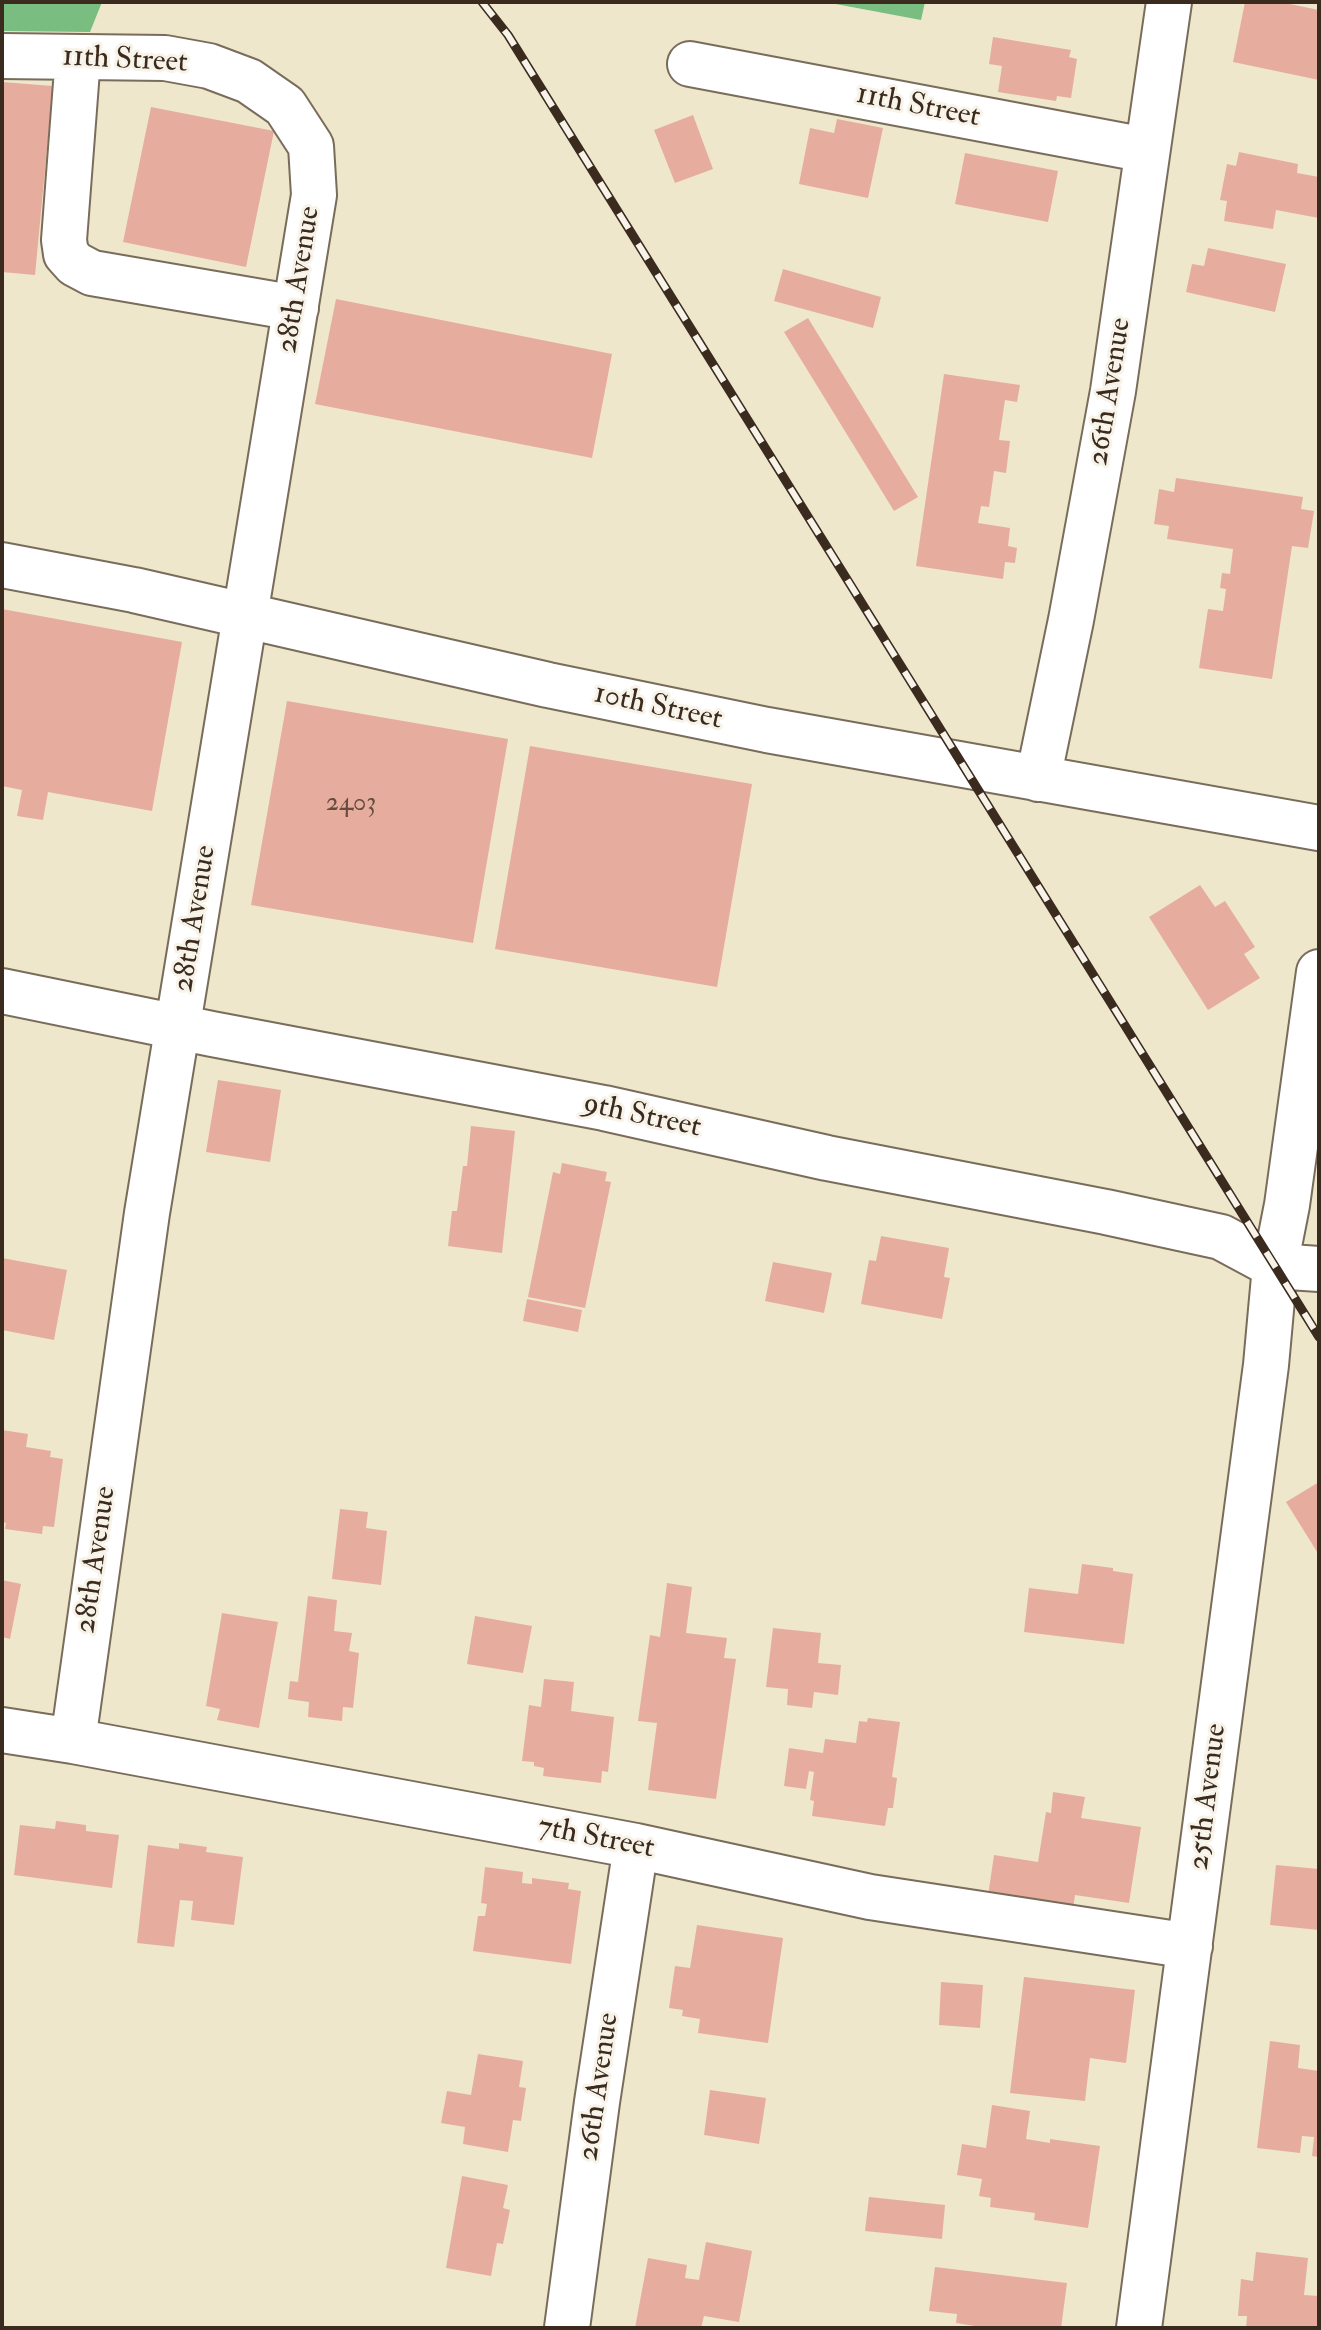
<!DOCTYPE html>
<html>
<head>
<meta charset="utf-8">
<style>
	body { margin:0 }
	#map { position:relative; width:1321px; height:2330px; overflow:hidden; background:#eee7cc; font-family:"IM FELL Double Pica",serif }
	canvas { display:block }
	.frame { position:absolute; inset:0; border:4px solid #3b2a1e; pointer-events:none }
</style>
</head>
<body>
<div id="map">
<canvas width="1321" height="2330"></canvas>
<div class="frame"></div>
</div>
<script>
const g = document.querySelector('canvas').getContext('2d');
g.lineJoin = 'round';
function fill(path, color) { g.fillStyle = color; g.fill(path, 'evenodd'); }
const poly = rows => new Path2D(rows.map(r => 'M' + r).join(''));
function strokePath(path, color, width, dash) { g.strokeStyle = color; g.lineWidth = width; g.lineCap = dash ? 'butt' : 'round'; g.setLineDash(dash || []); g.stroke(path); }
function drawText(font, color, halo, rows, align = 'center') {
  g.font = font + ' "IM FELL Double Pica",serif'; g.lineWidth = 6; g.setLineDash([]); g.textBaseline = 'middle'; g.strokeStyle = halo; g.fillStyle = color; for (const [text, x, y, turn = 0] of rows) {
    g.save(); g.translate(x, y); g.rotate((+turn || 0) * Math.PI / 180); g.textAlign = isNaN(turn) ? turn : align; if (halo) g.strokeText(text, 0, 0); g.fillText(text, 0, 0); g.restore();
  }
}
fill(poly([
	[2,2,102,2,90,32,2,31],
	[825,2,925,2,921,20]
]), '#79bd80');
fill(poly([
	[1245,2,1280,2,1319,10,1319,80,1233,62],
	[993,37,1071,50,1069,57,1077,59,1071,98,1057,96,1056,101,998,92,1002,66,989,64],
	[2,82,53,86,35,275,2,272],
	[151,107,274,131,246,267,123,242],
	[693,115,713,169,675,183,654,130],
	[837,119,883,128,868,198,799,184,810,128,834,133],
	[1239,152,1298,164,1297,173,1319,177,1319,218,1276,210,1273,229,1224,221,1227,201,1220,200,1227,164,1236,166],
	[965,153,1058,171,1048,222,955,204],
	[1208,248,1286,264,1275,312,1186,292,1192,264,1204,266],
	[783,269,881,297,873,328,774,301],
	[336,299,612,354,592,458,315,404],
	[808,318,918,497,894,511,784,332],
	[944,374,1020,385,1017,402,1005,400,999,440,1010,441,1006,473,994,471,989,507,981,506,978,523,1010,528,1008,546,1017,548,1015,563,1005,562,1003,579,916,566],
	[1176,478,1303,497,1301,509,1314,511,1308,548,1292,546,1272,679,1199,668,1208,609,1223,611,1226,589,1220,588,1222,573,1230,574,1233,549,1167,539,1169,526,1154,524,1159,489,1174,492],
	[2,609,182,642,152,811,48,792,43,820,17,816,22,790,2,786],
	[287,701,508,739,473,943,251,905],
	[530,746,752,784,717,987,495,949],
	[1200,885,1215,907,1225,901,1255,947,1244,954,1260,978,1208,1010,1149,917],
	[218,1080,281,1090,270,1162,206,1152],
	[471,1126,515,1131,502,1253,448,1246,452,1211,457,1211,463,1166,467,1166],
	[562,1163,607,1172,605,1181,611,1182,585,1308,528,1297,553,1172,560,1174],
	[881,1236,949,1248,944,1277,950,1278,942,1319,861,1304,869,1260,876,1261],
	[2,1258,67,1270,54,1340,2,1330],
	[773,1262,832,1273,824,1313,765,1301],
	[527,1299,582,1310,578,1332,523,1321],
	[2,1430,28,1434,26,1447,51,1451,50,1457,63,1459,54,1527,43,1526,42,1534,5,1529,6,1523,2,1522],
	[1319,1482,1319,1555,1286,1502],
	[340,1509,368,1512,366,1528,387,1531,381,1585,332,1579],
	[1082,1564,1113,1568,1113,1571,1133,1574,1124,1644,1024,1632,1029,1588,1078,1594],
	[2,1580,21,1584,10,1639,2,1637],
	[667,1583,692,1587,686,1633,727,1638,724,1658,736,1659,716,1799,648,1790,657,1723,638,1721,650,1635,660,1637],
	[308,1596,337,1600,334,1631,352,1633,349,1651,359,1653,353,1708,343,1707,342,1721,308,1717,309,1702,288,1699,290,1681,298,1682],
	[222,1613,278,1622,259,1728,217,1720,220,1709,206,1706],
	[475,1616,532,1626,523,1673,467,1664],
	[773,1628,821,1633,818,1663,841,1665,838,1695,814,1692,812,1708,787,1705,788,1689,766,1687],
	[544,1679,574,1682,571,1711,614,1717,608,1772,602,1771,601,1783,543,1776,544,1768,534,1766,534,1762,522,1761,529,1705,541,1707],
	[868,1718,900,1722,892,1777,897,1778,893,1808,888,1808,885,1826,812,1816,814,1801,810,1800,814,1772,809,1771,806,1789,784,1786,789,1748,823,1753,825,1739,856,1743,859,1721,867,1722],
	[1053,1792,1085,1797,1081,1818,1141,1827,1129,1903,1075,1895,1073,1909,988,1896,994,1855,1038,1862,1046,1812,1051,1813],
	[56,1821,86,1825,86,1831,119,1835,112,1888,14,1875,20,1825,55,1829],
	[179,1843,207,1847,206,1852,243,1857,234,1925,191,1920,193,1901,180,1900,174,1947,137,1943,148,1845,179,1849],
	[1276,1865,1319,1869,1319,1930,1270,1925],
	[485,1867,523,1872,522,1883,532,1884,532,1878,569,1883,568,1889,581,1891,571,1964,473,1951,478,1916,485,1916,487,1904,481,1903],
	[697,1925,783,1938,768,2043,698,2033,700,2019,682,2016,683,2010,669,2008,675,1966,690,1968],
	[1024,1977,1135,1990,1126,2063,1090,2058,1085,2101,1010,2093],
	[941,1982,983,1985,980,2028,939,2025],
	[1270,2041,1300,2045,1298,2068,1319,2071,1319,2157,1312,2156,1314,2137,1302,2136,1300,2153,1257,2148],
	[478,2054,523,2061,519,2087,526,2088,521,2121,513,2120,508,2152,463,2144,465,2127,441,2123,447,2091,471,2095],
	[710,2090,766,2098,759,2144,704,2135],
	[992,2105,1030,2111,1026,2139,1050,2143,1050,2139,1100,2146,1088,2228,1034,2220,1035,2213,990,2207,991,2198,979,2196,982,2179,957,2175,962,2144,986,2148],
	[462,2176,508,2185,503,2208,510,2210,503,2244,497,2243,491,2276,446,2268],
	[869,2197,945,2205,942,2239,865,2231],
	[706,2242,752,2251,739,2322,704,2316,701,2328,635,2328,648,2258,687,2265,685,2278,699,2280],
	[1256,2252,1308,2258,1304,2295,1319,2296,1319,2328,1246,2328,1247,2316,1238,2316,1241,2279,1253,2281],
	[935,2267,1067,2283,1061,2328,988,2328,956,2323,957,2314,929,2311]
]), '#e6ad9f');
const minor = poly([
	[2,56,165,58,209,66,249,81,285,106,311,146,314,195,147,1213,73,1741],
	[78,57,64,240,66,254,75,264,92,273,296,308],
	[690,64,1146,150],
	[2,565,134,590,548,685,767,730,1319,828],
	[1038,779,1071,620,1113,391,1169,2],
	[2,991,212,1034,604,1108,827,1158,1106,1212,1221,1237,1275,1266,1319,1269],
	[2,1730,73,1741,636,1846,870,1897,1190,1946],
	[567,2328,597,2102,636,1846],
	[1139,2328,1266,1365,1275,1266,1287,1205,1319,972]
]);
strokePath(minor, '#7a6c5b', 48);
strokePath(minor, '#fff', 44);
const rail = poly([
	[482,2,508,35,1319,1337]
]);
strokePath(rail, '#3b2a1e', 9);
strokePath(rail, '#f7f3e8', 6, [18]);
drawText('26px', '#664b3e', null, [
	["2403",351,804]
]);
drawText('30px', '#3b2a1e', '#f7f3e8', [
	["11th Street",125,61,3],
	["11th Street",918,107,11],
	["28th Avenue",300,280,-81],
	["26th Avenue",1111,392,-81],
	["10th Street",658,708,12],
	["28th Avenue",196,919,-81],
	["9th Street",642,1117,12],
	["28th Avenue",97,1560,-82],
	["25th Avenue",1209,1797,-83],
	["7th Street",596,1839,11],
	["26th Avenue",600,2087,-82]
]);
</script>
</body>
</html>
